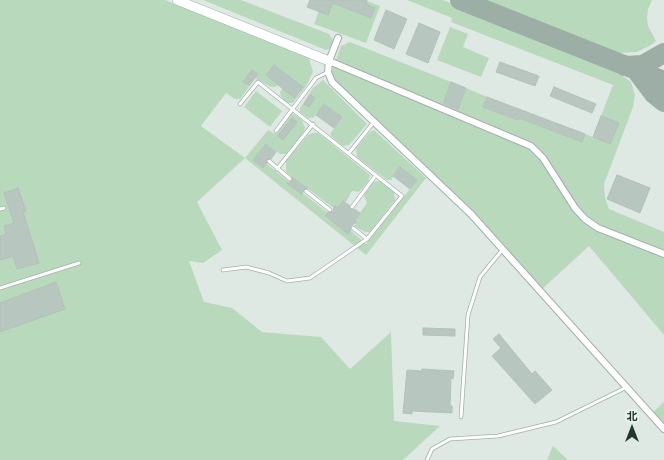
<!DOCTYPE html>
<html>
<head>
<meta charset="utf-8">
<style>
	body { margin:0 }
	#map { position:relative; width:664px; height:460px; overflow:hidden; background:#dfe9e3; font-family:Montserrat,"Noto Sans SC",sans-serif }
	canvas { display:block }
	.north { position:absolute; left:612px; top:408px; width:40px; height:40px; -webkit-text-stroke:3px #eef6f1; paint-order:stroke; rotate:0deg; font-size:11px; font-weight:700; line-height:16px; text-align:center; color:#21372e }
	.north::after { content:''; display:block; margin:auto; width:14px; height:18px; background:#21372e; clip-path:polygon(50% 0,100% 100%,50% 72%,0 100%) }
</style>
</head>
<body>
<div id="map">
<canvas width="664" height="460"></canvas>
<div class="north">北</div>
</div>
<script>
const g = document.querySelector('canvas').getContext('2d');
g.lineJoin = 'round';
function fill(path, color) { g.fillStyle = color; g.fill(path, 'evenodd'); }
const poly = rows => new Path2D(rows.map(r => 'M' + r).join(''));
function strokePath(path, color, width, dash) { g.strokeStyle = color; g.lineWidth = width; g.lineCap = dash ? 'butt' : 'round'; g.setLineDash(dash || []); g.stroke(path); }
fill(poly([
	[0,0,165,0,309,58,313,72,306,86,293,103,288,103,281,97,280,92,283,88,302,87,274,65,266,75,278,85,275,87,271,87,255,78,258,74,252,70,243,82,249,87,240,99,235,99,226,93,201,126,245,158,268,130,275,134,292,113,302,120,305,128,303,133,286,154,280,154,266,144,253,160,263,168,267,164,288,181,287,183,302,195,304,194,328,213,325,217,348,233,351,231,366,244,417,180,400,167,391,180,387,180,357,157,356,148,370,132,374,130,426,178,366,255,245,158,197,202,222,250,203,263,189,261,204,302,232,308,262,332,321,337,350,369,391,332,394,421,440,426,403,460,0,460],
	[203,0,241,0,329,34,333,40,330,48,326,50],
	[323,0,365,0,380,6,366,43,314,24],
	[407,0,443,0,611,67,631,82,635,95,633,107,604,184,605,198,609,209,664,232,664,335,589,246,540,291,471,214,332,82,332,71,341,46,350,42,451,82,443,103,458,109,466,88,487,97,483,107,518,120,522,110,528,112,526,121,582,142,585,134,593,137,613,85,451,22,452,18],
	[486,0,652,0,648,9,647,18,648,26,656,41,651,45,637,52,619,53],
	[450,27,468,34,463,47,489,58,481,77,437,60],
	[323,80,367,124,349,145,343,146,331,136,330,134,342,117,325,104,313,118,308,118,300,112,300,108,313,88],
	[256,91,282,111,270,127,244,107],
	[313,133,318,133,370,175,368,182,361,190,358,192,352,191,346,202,343,201,338,208,334,205,332,207,286,172,286,161,308,135],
	[380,181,394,192,395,200,373,228,370,232,365,232,354,226,357,222,354,221,367,203,364,196,365,193,373,182],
	[664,402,664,429,651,414],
	[553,446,568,460,547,460]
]), '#b9d9bd');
strokePath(poly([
	[460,0,664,81],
	[625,66,643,65,664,53],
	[636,70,654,94,664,102]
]), '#9daea6', 20);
const building = poly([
	[310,0,367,0,366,4,375,8,371,18,333,3,328,15,307,7,310,0],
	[386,10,407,19,394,49,374,40,386,10],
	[419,23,440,32,428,63,406,54,419,23],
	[500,62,539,76,535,86,496,72,500,62],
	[274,65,303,87,294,98,266,75,274,65],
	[252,70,258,74,249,86,243,82,252,70],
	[451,82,466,88,458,109,443,103,451,82],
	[554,87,596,104,592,113,550,96,554,87],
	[310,95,315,98,309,107,304,104,310,95],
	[487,97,585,134,582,142,519,118,518,120,483,107,487,97],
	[324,104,342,117,334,128,316,115,324,104],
	[601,116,619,123,610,144,593,137,601,116],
	[292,118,297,122,283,140,278,136,292,118],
	[266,144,276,152,271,159,267,159,267,163,263,168,253,160,266,144],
	[400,167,417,180,410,189,393,176,400,167],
	[617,175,650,188,640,213,607,199,617,175],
	[292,177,308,189,304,189,302,195,287,183,292,181,292,177],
	[18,188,26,211,23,212,39,263,17,269,13,256,0,260,0,236,6,234,4,226,14,223,4,193,18,188],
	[343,201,349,205,350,209,354,209,360,213,354,221,357,222,350,226,351,230,348,234,325,216,328,212,333,212,334,205,338,208,343,201],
	[56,282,65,309,0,332,0,303,56,282],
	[423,328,455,329,455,336,423,335,423,328],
	[499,334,532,374,535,371,552,390,535,404,492,356,501,348,493,339,499,334],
	[422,369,454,371,453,379,451,378,450,406,452,406,452,413,412,411,412,414,403,413,407,370,422,371,422,369]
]);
fill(building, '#b7c6be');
strokePath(building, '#b2c2b9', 1);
const lane = poly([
	[240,104,258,82,402,196,367,239,353,228],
	[276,131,316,78,328,72],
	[349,153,373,123],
	[269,161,290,179],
	[277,169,313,124],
	[306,191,330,210],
	[352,207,376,175],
	[0,209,4,208],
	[223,270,246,267,269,273,287,281,310,278,367,239],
	[0,288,79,263],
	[461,417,468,315,480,277,503,249],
	[427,460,432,449,450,439,498,436,556,422,627,387]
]);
const street = poly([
	[338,38,329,61,328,72,332,82,471,214,664,429],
	[329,61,531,146,543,158,575,208,585,219,598,228,664,254]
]);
const secondary = poly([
	[177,0,329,61]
]);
strokePath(lane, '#a2b0a9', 4.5);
strokePath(street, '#a2b0a9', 8);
strokePath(secondary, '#9fb4a9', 10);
strokePath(lane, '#fff', 3);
strokePath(street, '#fff', 6);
strokePath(secondary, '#fff', 9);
</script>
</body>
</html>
